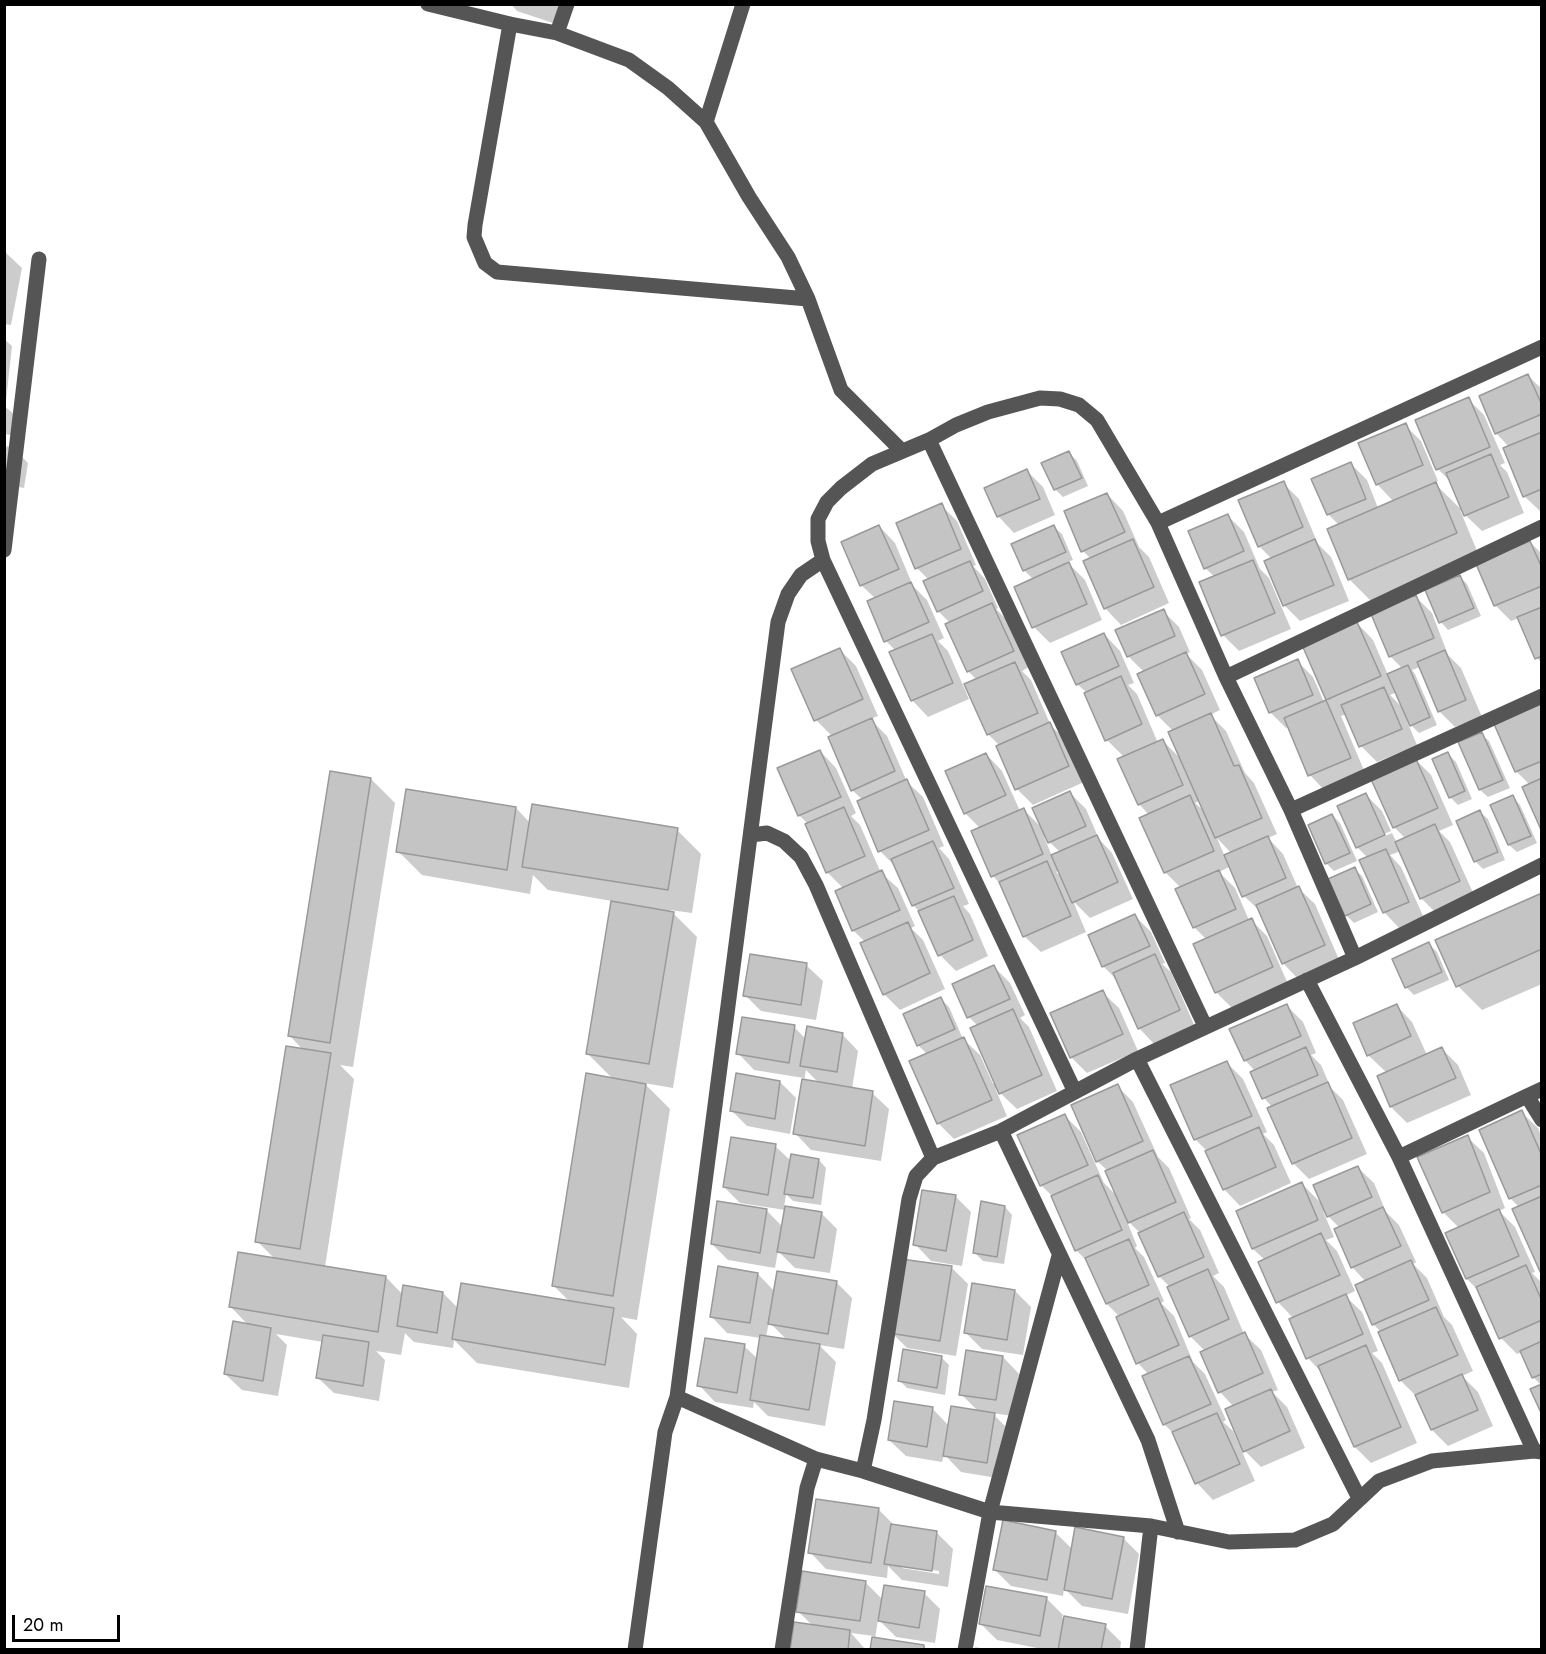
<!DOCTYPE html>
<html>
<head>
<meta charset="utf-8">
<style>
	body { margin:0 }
	#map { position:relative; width:1546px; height:1654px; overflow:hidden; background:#fff; font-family:Jost,sans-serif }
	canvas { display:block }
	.frame { position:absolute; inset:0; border:6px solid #000; pointer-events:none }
	.scale { position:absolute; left:12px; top:1615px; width:108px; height:27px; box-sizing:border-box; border:3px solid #000; border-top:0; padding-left:8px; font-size:18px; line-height:21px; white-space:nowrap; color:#000; -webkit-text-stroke:4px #fff; paint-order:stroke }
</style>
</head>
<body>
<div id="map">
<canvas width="1546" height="1654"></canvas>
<div class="frame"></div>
<div class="scale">20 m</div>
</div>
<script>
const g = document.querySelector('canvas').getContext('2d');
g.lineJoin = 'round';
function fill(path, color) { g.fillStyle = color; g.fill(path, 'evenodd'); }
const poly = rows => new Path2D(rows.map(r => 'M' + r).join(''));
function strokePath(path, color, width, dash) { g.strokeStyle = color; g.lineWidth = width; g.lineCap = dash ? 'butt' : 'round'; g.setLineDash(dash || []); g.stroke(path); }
fill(poly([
	[511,4,560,4,553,23,517,11],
	[4,251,22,268,11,325,4,324],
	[4,339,12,346,6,401,4,401],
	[1528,376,1542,389,1541,512,1524,496,1509,447,1496,433],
	[1468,399,1484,415,1505,463,1500,465,1507,472,1524,513,1482,531,1460,510,1480,558,1373,603,1349,579,1339,525,1328,514,1351,464,1367,480,1378,508,1394,502,1377,484,1405,425,1421,441,1438,481,1434,483,1465,513,1452,483,1438,469],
	[4,406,14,414,11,435,4,434],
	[4,446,12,447,28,463,24,488,4,484],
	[1069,453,1077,461,1088,486,1063,497,1055,489],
	[1027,471,1043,487,1055,515,1014,533,998,516],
	[1283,483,1299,499,1318,544,1331,557,1349,601,1300,621,1284,605,1272,559,1259,546],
	[1107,494,1123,511,1139,547,1149,557,1169,603,1121,625,1105,608,1091,559,1083,551],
	[941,505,957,521,976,565,973,566,985,579,998,608,996,609,1008,621,1029,667,1022,671,1031,680,1051,726,1066,740,1084,782,1033,805,1017,789,1000,746,988,734,977,680,968,671,950,623,938,611,929,580,917,568],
	[1228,516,1244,532,1260,569,1269,578,1291,629,1239,651,1223,635,1215,577,1205,568],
	[879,526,895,543,913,586,927,600,944,638,938,641,948,651,969,699,928,717,912,700,896,651,886,641,876,599,861,585],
	[1054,527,1062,534,1073,560,1067,562,1085,580,1102,620,1050,643,1034,627,1034,580,1024,570],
	[1530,542,1542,554,1542,663,1537,658,1519,618,1511,621,1495,605],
	[1460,577,1467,584,1481,616,1448,630,1441,622,1427,591],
	[1416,597,1432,613,1448,655,1461,668,1482,717,1455,727,1439,711,1420,667,1412,670,1415,674,1437,725,1419,733,1407,721,1417,745,1377,762,1361,746,1347,714,1341,716,1366,775,1326,792,1310,775,1289,727,1286,728,1270,712,1297,661,1313,677,1324,702,1328,701,1304,646,1357,623,1373,640,1388,675,1403,669,1390,656],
	[1397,692,1403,708,1390,695],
	[1163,611,1179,627,1190,652,1186,654,1202,670,1220,710,1210,715,1226,731,1245,773,1254,783,1277,834,1268,838,1283,854,1298,888,1315,904,1340,962,1299,980,1283,963,1261,912,1244,896,1231,866,1219,872,1235,888,1249,920,1251,920,1267,936,1288,984,1232,1008,1216,992,1206,939,1194,927,1181,888,1165,872,1149,815,1139,804,1125,758,1107,740,1087,693,1077,684,1104,634,1120,651,1134,683,1128,685,1137,694,1158,743,1163,741,1182,760,1173,731,1157,715,1144,672,1128,656],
	[1199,801,1205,812,1195,803],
	[1217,838,1232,854,1225,857],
	[839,649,856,666,878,716,870,719,887,736,907,782,923,797,944,846,939,848,949,859,969,904,963,906,970,914,988,956,956,971,940,955,921,913,913,905,897,868,880,851,863,800,852,790,833,737,816,720],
	[1541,706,1542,707,1542,829,1530,785,1516,771,1496,725],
	[1481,734,1489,741,1510,788,1488,797,1480,790,1460,743],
	[820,751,836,768,856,813,851,816,860,825,881,873,898,888,915,926,911,928,923,940,945,989,900,1010,884,994,865,942,853,930,844,889,827,872,808,824,799,815],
	[986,754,1002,771,1020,811,1023,809,1044,830,1070,793,1086,809,1099,839,1112,853,1133,899,1090,918,1073,901,1086,932,1041,952,1024,936,1002,886,993,876,973,832,980,828,965,813],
	[1044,837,1060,852,1052,856],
	[1059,870,1064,880,1056,872],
	[1448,754,1456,762,1472,799,1458,805,1450,797],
	[1415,759,1431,775,1453,825,1439,831,1450,842,1475,897,1437,914,1421,898,1401,851,1390,855,1401,867,1424,918,1400,929,1384,912,1368,858,1357,847,1366,795,1382,811,1391,831,1362,843,1362,846,1392,833,1397,843,1406,839,1394,827],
	[371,779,395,803,353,1067,340,1065,354,1079,325,1267,386,1277,403,1295,443,1293,458,1308,570,1302,554,1286,614,1080,588,1054,612,901,548,890,533,875,530,894,422,875,398,851,516,808,531,824,677,830,701,854,692,913,670,910,697,937,673,1088,644,1083,670,1109,637,1320,621,1317,637,1334,629,1388,477,1363,454,1340,453,1348,414,1342,405,1333,401,1355,376,1351,385,1360,379,1401,334,1393,317,1377,323,1342,276,1334,287,1345,278,1396,242,1390,225,1374,249,1326,231,1307,275,1259,257,1241,304,1051,290,1036],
	[1513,797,1520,805,1537,843,1517,852,1509,845],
	[1480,812,1488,819,1505,860,1483,869,1475,861],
	[1332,815,1340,823,1357,861,1334,871,1327,864,1310,825],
	[1354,869,1362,876,1378,912,1354,923,1346,915],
	[1542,895,1542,984,1482,1010,1458,986],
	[1135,916,1151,932,1165,963,1162,964,1171,972,1195,1027,1155,1045,1139,1028,1118,981,1103,966],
	[1429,944,1437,952,1449,980,1414,995,1406,987],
	[806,965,823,981,816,1020,761,1011,745,995],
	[994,967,1010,983,1025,1015,1020,1018,1029,1027,1057,1091,1017,1109,995,1088,1007,1116,954,1139,938,1123,928,1055,918,1045,941,999,949,1007,963,1039,980,1055,993,1084,996,1082,978,1026,969,1017],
	[1102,992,1119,1008,1138,1051,1087,1073,1071,1057],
	[1396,1005,1412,1022,1427,1055,1442,1049,1458,1065,1471,1095,1407,1123,1391,1107,1379,1077,1387,1073,1368,1055],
	[1287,1006,1303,1022,1316,1053,1311,1055,1321,1065,1331,1088,1343,1100,1367,1154,1309,1179,1293,1163,1273,1108,1264,1098,1252,1072,1255,1071,1245,1060],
	[794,1027,806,1039,842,1034,858,1051,852,1089,872,1093,889,1109,881,1161,811,1150,795,1133,804,1078,754,1070,738,1053],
	[806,1070,820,1084,804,1081],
	[1227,1063,1243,1079,1267,1132,1263,1134,1274,1145,1291,1183,1240,1206,1224,1189,1207,1151,1196,1140,1172,1086],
	[780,1082,796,1098,790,1134,747,1126,731,1110],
	[1117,1086,1133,1102,1158,1157,1169,1168,1191,1218,1189,1219,1200,1230,1219,1273,1213,1276,1224,1287,1244,1334,1261,1350,1278,1390,1272,1392,1287,1407,1305,1448,1261,1467,1245,1451,1234,1407,1220,1392,1205,1351,1190,1336,1170,1287,1159,1276,1141,1234,1126,1219,1137,1246,1135,1248,1144,1257,1164,1301,1161,1303,1174,1316,1193,1362,1205,1374,1226,1420,1223,1422,1233,1431,1255,1481,1213,1500,1197,1483,1175,1435,1164,1424,1149,1375,1138,1363,1118,1318,1120,1317,1107,1304,1089,1263,1076,1250,1053,1197,1041,1185,1065,1116,1081,1132,1104,1183,1117,1196,1108,1171,1097,1161],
	[1521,1112,1538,1128,1542,1137,1542,1272,1519,1207,1510,1198],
	[1467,1137,1484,1153,1505,1208,1499,1211,1515,1227,1535,1272,1532,1273,1542,1283,1542,1411,1541,1385,1533,1377,1522,1352,1517,1354,1501,1338,1480,1292,1467,1279,1459,1228,1443,1212],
	[775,1146,791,1161,819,1160,826,1168,821,1205,793,1201,786,1194,784,1208,821,1213,837,1229,830,1273,795,1268,778,1251,775,1268,728,1260,712,1244,766,1210,783,1227,785,1210,740,1203,724,1187],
	[1357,1167,1374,1183,1386,1212,1399,1225,1416,1262,1413,1264,1427,1278,1444,1317,1452,1325,1473,1371,1462,1376,1478,1392,1493,1426,1448,1446,1432,1430,1416,1396,1400,1380,1382,1333,1374,1325,1357,1286,1366,1282,1352,1267,1340,1228,1323,1211,1334,1237,1326,1240,1337,1251,1355,1291,1345,1296,1362,1312,1378,1351,1372,1353,1382,1363,1417,1443,1371,1463,1355,1447,1323,1374,1308,1358,1293,1318,1278,1302,1260,1262,1265,1260,1253,1249,1238,1212,1302,1184,1323,1205],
	[955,1196,971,1212,962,1266,931,1261,915,1244],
	[1005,1207,1012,1215,1004,1264,983,1261,975,1253],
	[952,1268,968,1284,956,1356,907,1348,891,1332],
	[758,1274,775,1292,836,1282,852,1298,844,1349,819,1345,836,1362,825,1426,768,1416,754,1402,753,1408,715,1402,699,1385,744,1346,758,1359,761,1338,727,1333,711,1316],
	[769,1322,787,1340,766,1337],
	[1015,1291,1031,1307,1023,1355,982,1349,966,1333],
	[1003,1357,1019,1374,1012,1416,992,1413,1010,1431,1003,1479,961,1472,944,1454,942,1462,906,1456,889,1440,932,1408,949,1426,979,1412,961,1394],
	[942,1358,949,1365,945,1395,907,1388,899,1380],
	[878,1509,895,1526,937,1533,953,1549,948,1587,902,1580,888,1566,887,1578,826,1569,810,1552],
	[902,1565,939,1571,939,1574,902,1568],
	[1055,1532,1073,1550,1123,1538,1139,1554,1128,1614,1082,1606,1064,1588,1063,1596,1011,1586,995,1570],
	[865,1582,883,1600,924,1593,940,1609,935,1643,896,1637,878,1619,875,1639,924,1646,927,1650,872,1650,874,1636,851,1633,866,1650,791,1650,813,1626,798,1611],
	[1047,1599,1063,1615,1062,1618,1105,1626,1121,1642,1120,1650,1059,1650,1057,1647,1057,1650,1047,1650,997,1640,981,1624],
	[975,1647,989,1650,974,1650]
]), '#0003');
const building = poly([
	[1528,374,1542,405,1542,414,1495,434,1479,396,1528,374],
	[1469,397,1490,447,1436,470,1415,420,1469,397],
	[1406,423,1423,465,1376,485,1358,443,1406,423],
	[1542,432,1542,489,1523,497,1503,448,1542,432],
	[1069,451,1082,478,1054,490,1041,463,1069,451],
	[1491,454,1509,497,1464,516,1446,473,1491,454],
	[1351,462,1366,499,1327,515,1311,479,1351,462],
	[1027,469,1040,499,997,517,984,488,1027,469],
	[1284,481,1303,527,1258,547,1238,500,1284,481],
	[1436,482,1457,533,1348,580,1327,529,1436,482],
	[1107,493,1125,532,1081,552,1064,511,1107,493],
	[942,503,961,549,915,569,896,523,942,503],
	[1228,514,1244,551,1204,569,1188,531,1228,514],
	[879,525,899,569,860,586,841,542,879,525],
	[1054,525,1066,552,1023,571,1011,544,1054,525],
	[1133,539,1154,587,1104,609,1083,561,1133,539],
	[1315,539,1334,585,1283,606,1264,561,1315,539],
	[1530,541,1542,568,1542,586,1494,606,1476,564,1530,541],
	[1253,560,1275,613,1221,636,1199,582,1253,560],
	[970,561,983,591,937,612,923,581,970,561],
	[1069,562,1087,604,1032,628,1014,587,1069,562],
	[1460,575,1474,608,1439,623,1425,590,1460,575],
	[911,582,929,622,884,642,867,601,911,582],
	[1416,595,1434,638,1389,657,1371,614,1416,595],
	[992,603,1014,651,967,672,945,624,992,603],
	[1542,607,1542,656,1535,659,1517,617,1542,607],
	[1164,609,1175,636,1127,657,1115,630,1164,609],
	[1357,622,1381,676,1326,700,1302,645,1357,622],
	[1104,633,1119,666,1076,685,1061,652,1104,633],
	[932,634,953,683,911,701,889,652,932,634],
	[840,648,863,699,814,721,791,669,840,648],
	[1445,650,1466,700,1438,712,1417,662,1445,650],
	[1186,652,1205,694,1156,716,1137,674,1186,652],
	[1298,659,1313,695,1269,713,1254,678,1298,659],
	[1015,662,1038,713,987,735,964,684,1015,662],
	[1408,665,1430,717,1410,726,1387,674,1408,665],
	[1121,676,1142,724,1105,741,1084,693,1121,676],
	[1384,687,1402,729,1359,747,1341,705,1384,687],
	[1326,700,1351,758,1308,776,1284,718,1326,700],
	[1541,704,1542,761,1515,772,1494,724,1541,704],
	[1211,713,1234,766,1239,765,1262,818,1215,838,1168,732,1211,713],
	[872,718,895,771,851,791,828,737,872,718],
	[1050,722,1069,766,1015,790,996,746,1050,722],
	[1482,732,1503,780,1479,790,1458,742,1482,732],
	[1163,739,1183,785,1138,805,1117,759,1163,739],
	[820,750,841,797,798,816,777,768,820,750],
	[1448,752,1465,791,1449,798,1432,759,1448,752],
	[986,753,1006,795,964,814,945,771,986,753],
	[1415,757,1438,808,1393,828,1370,777,1415,757],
	[330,771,371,778,330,1043,288,1036,330,771],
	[1542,778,1542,832,1522,787,1542,778],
	[907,779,929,830,878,852,857,801,907,779],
	[406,789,516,807,507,870,396,852,406,789],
	[1070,791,1086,826,1048,843,1032,808,1070,791],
	[1366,793,1385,835,1356,848,1337,806,1366,793],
	[1190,795,1214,851,1164,873,1139,818,1190,795],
	[1513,795,1531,836,1508,845,1490,805,1513,795],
	[532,804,678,828,668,890,522,867,532,804],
	[844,807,865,856,826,873,805,824,844,807],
	[1024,808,1043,854,991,877,971,831,1024,808],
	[1480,810,1498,852,1474,862,1456,821,1480,810],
	[1332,814,1350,853,1325,864,1308,825,1332,814],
	[1435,824,1460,881,1420,899,1395,842,1435,824],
	[1097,835,1118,882,1072,903,1051,855,1097,835],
	[1268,836,1286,878,1242,897,1224,855,1268,836],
	[933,841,954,888,912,906,891,859,933,841],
	[1386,849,1409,902,1383,913,1359,860,1386,849],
	[1047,861,1071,916,1023,937,999,882,1047,861],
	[1355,867,1371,904,1345,916,1328,879,1355,867],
	[882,870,900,910,852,931,835,891,882,870],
	[1219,870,1236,909,1193,928,1175,889,1219,870],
	[1299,886,1325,945,1282,964,1256,905,1299,886],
	[1542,893,1542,949,1456,987,1435,940,1542,893],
	[954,896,973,940,938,956,918,911,954,896],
	[611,901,674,912,649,1064,586,1054,611,901],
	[1135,914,1150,946,1102,967,1088,935,1135,914],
	[1252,918,1273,967,1215,993,1193,944,1252,918],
	[908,922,930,973,883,995,860,943,908,922],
	[1429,942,1442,972,1405,988,1392,959,1429,942],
	[750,954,807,963,801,1005,743,996,750,954],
	[1155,954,1180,1010,1138,1029,1113,973,1155,954],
	[994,965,1010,999,967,1018,952,984,994,965],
	[1103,990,1123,1034,1070,1058,1050,1013,1103,990],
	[941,997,955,1029,917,1046,903,1014,941,997],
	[1287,1004,1301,1036,1244,1061,1229,1029,1287,1004],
	[1397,1004,1411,1036,1367,1056,1353,1023,1397,1004],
	[1013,1009,1042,1075,999,1094,970,1028,1013,1009],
	[742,1017,795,1025,789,1063,736,1054,742,1017],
	[807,1026,843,1033,837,1072,800,1066,807,1026],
	[964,1037,992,1100,937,1124,909,1061,964,1037],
	[286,1046,331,1053,300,1249,255,1242,286,1046],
	[1306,1047,1318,1075,1262,1099,1250,1072,1306,1047],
	[1442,1047,1456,1078,1390,1107,1377,1076,1442,1047],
	[1227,1061,1252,1116,1194,1140,1170,1085,1227,1061],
	[586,1073,646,1084,613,1296,552,1286,586,1073],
	[736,1073,780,1081,775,1119,730,1111,736,1073],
	[802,1079,873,1091,865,1146,793,1134,802,1079],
	[1328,1082,1352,1138,1292,1164,1267,1108,1328,1082],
	[1118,1084,1143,1141,1096,1162,1071,1105,1118,1084],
	[1522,1110,1542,1156,1542,1185,1509,1199,1479,1130,1522,1110],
	[1065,1114,1088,1165,1040,1186,1017,1135,1065,1114],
	[1259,1127,1276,1167,1223,1190,1205,1151,1259,1127],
	[1468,1135,1490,1192,1442,1213,1417,1157,1468,1135],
	[731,1137,776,1144,768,1195,723,1187,731,1137],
	[1153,1150,1176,1202,1128,1223,1105,1171,1153,1150],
	[791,1154,819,1159,813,1198,784,1194,791,1154],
	[1358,1166,1372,1197,1327,1217,1313,1185,1358,1166],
	[1098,1175,1122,1230,1075,1251,1051,1196,1098,1175],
	[1302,1182,1318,1220,1252,1249,1236,1211,1302,1182],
	[922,1190,956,1195,946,1251,913,1245,922,1190],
	[1542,1196,1542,1276,1512,1209,1542,1196],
	[717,1201,767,1209,760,1253,711,1244,717,1201],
	[981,1201,1005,1206,997,1257,973,1253,981,1201],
	[785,1206,822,1212,814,1258,777,1252,785,1206],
	[1383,1207,1401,1246,1351,1268,1334,1229,1383,1207],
	[1499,1209,1519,1256,1466,1279,1445,1233,1499,1209],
	[1184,1212,1204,1257,1158,1277,1138,1233,1184,1212],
	[1321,1233,1340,1275,1276,1303,1258,1262,1321,1233],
	[1129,1239,1149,1285,1106,1304,1085,1258,1129,1239],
	[238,1252,386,1276,378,1332,229,1307,238,1252],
	[901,1259,952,1266,940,1341,889,1333,901,1259],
	[1411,1260,1429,1300,1372,1325,1355,1285,1411,1260],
	[1526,1265,1542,1301,1542,1320,1499,1339,1476,1287,1526,1265],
	[718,1266,758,1273,750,1323,710,1317,718,1266],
	[1208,1269,1229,1319,1189,1337,1167,1287,1208,1269],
	[777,1271,837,1281,828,1334,768,1324,777,1271],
	[461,1283,614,1308,605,1365,452,1339,461,1283],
	[972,1283,1015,1290,1007,1340,964,1333,972,1283],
	[403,1285,443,1292,437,1333,397,1326,403,1285],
	[1346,1294,1363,1334,1306,1359,1289,1319,1346,1294],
	[1158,1298,1179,1345,1136,1364,1116,1317,1158,1298],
	[1436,1307,1458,1355,1399,1381,1378,1332,1436,1307],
	[233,1321,271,1328,263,1381,224,1374,233,1321],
	[1245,1332,1263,1373,1218,1393,1200,1352,1245,1332],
	[323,1335,369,1342,363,1386,316,1378,323,1335],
	[760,1335,820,1344,809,1410,750,1400,760,1335],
	[705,1338,745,1344,737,1393,697,1386,705,1338],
	[1542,1341,1542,1374,1532,1378,1520,1351,1542,1341],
	[1366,1345,1401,1427,1354,1447,1318,1366,1366,1345],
	[903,1349,942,1356,937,1388,898,1381,903,1349],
	[966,1350,1003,1356,996,1400,959,1395,966,1350],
	[1189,1356,1211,1404,1163,1425,1142,1376,1189,1356],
	[1462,1374,1478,1410,1431,1430,1415,1395,1462,1374],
	[1542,1384,1542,1415,1530,1389,1542,1384],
	[1271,1389,1290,1431,1243,1452,1225,1409,1271,1389],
	[894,1401,933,1407,927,1447,888,1440,894,1401],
	[951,1406,995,1413,987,1463,943,1456,951,1406],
	[1217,1413,1240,1464,1195,1484,1172,1432,1217,1413],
	[816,1499,879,1508,871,1563,808,1553,816,1499],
	[1003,1520,1056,1531,1047,1580,993,1570,1003,1520],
	[891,1524,937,1531,932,1571,884,1564,891,1524],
	[1075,1527,1124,1537,1112,1599,1064,1590,1075,1527],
	[802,1571,866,1581,860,1621,796,1612,802,1571],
	[884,1585,925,1591,919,1628,878,1621,884,1585],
	[986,1586,1047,1597,1040,1636,979,1624,986,1586],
	[1064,1616,1106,1624,1101,1650,1058,1650,1064,1616],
	[794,1622,850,1630,848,1650,790,1650,794,1622],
	[872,1637,924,1645,924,1650,870,1650,872,1637]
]);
fill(building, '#c4c4c4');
strokePath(building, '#999', 1.5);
strokePath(poly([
	[428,4,510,24,557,33,629,60,668,88,706,122,749,197,788,257,808,299,841,390,902,451],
	[510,24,475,225,474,237,485,263,497,272,808,299],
	[557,33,567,4],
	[706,122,743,4],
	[929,440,956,425,988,412,1040,398,1060,399,1079,405,1097,420,1158,523,1226,677,1291,810,1355,958],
	[1158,523,1542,347],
	[4,550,39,259],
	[823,560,818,541,818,519,827,502,841,488,872,464,929,440,1205,1026],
	[1226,677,1542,527],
	[1291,810,1542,696],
	[751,835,767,833,784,841,801,857,816,885,933,1158],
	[1307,980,1399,1157,1534,1451,1542,1452],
	[1137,1059,1359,1498],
	[1542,1089,1527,1096,1542,1120],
	[1001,1131,1148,1440,1178,1532],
	[1399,1157,1527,1096],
	[677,1397,778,622,788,594,801,575,823,560,1075,1092],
	[863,1471,874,1420,909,1199,916,1176,933,1158,1001,1131,1137,1059,1355,958,1542,865],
	[635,1650,665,1432,677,1397,816,1459,863,1471,990,1512,1059,1256],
	[782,1650,807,1488,816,1459],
	[965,1650,990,1512,1151,1526,1229,1542,1295,1540,1333,1524,1379,1481,1432,1461,1534,1451],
	[1137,1650,1151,1526]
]), '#555', 15);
</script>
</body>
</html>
